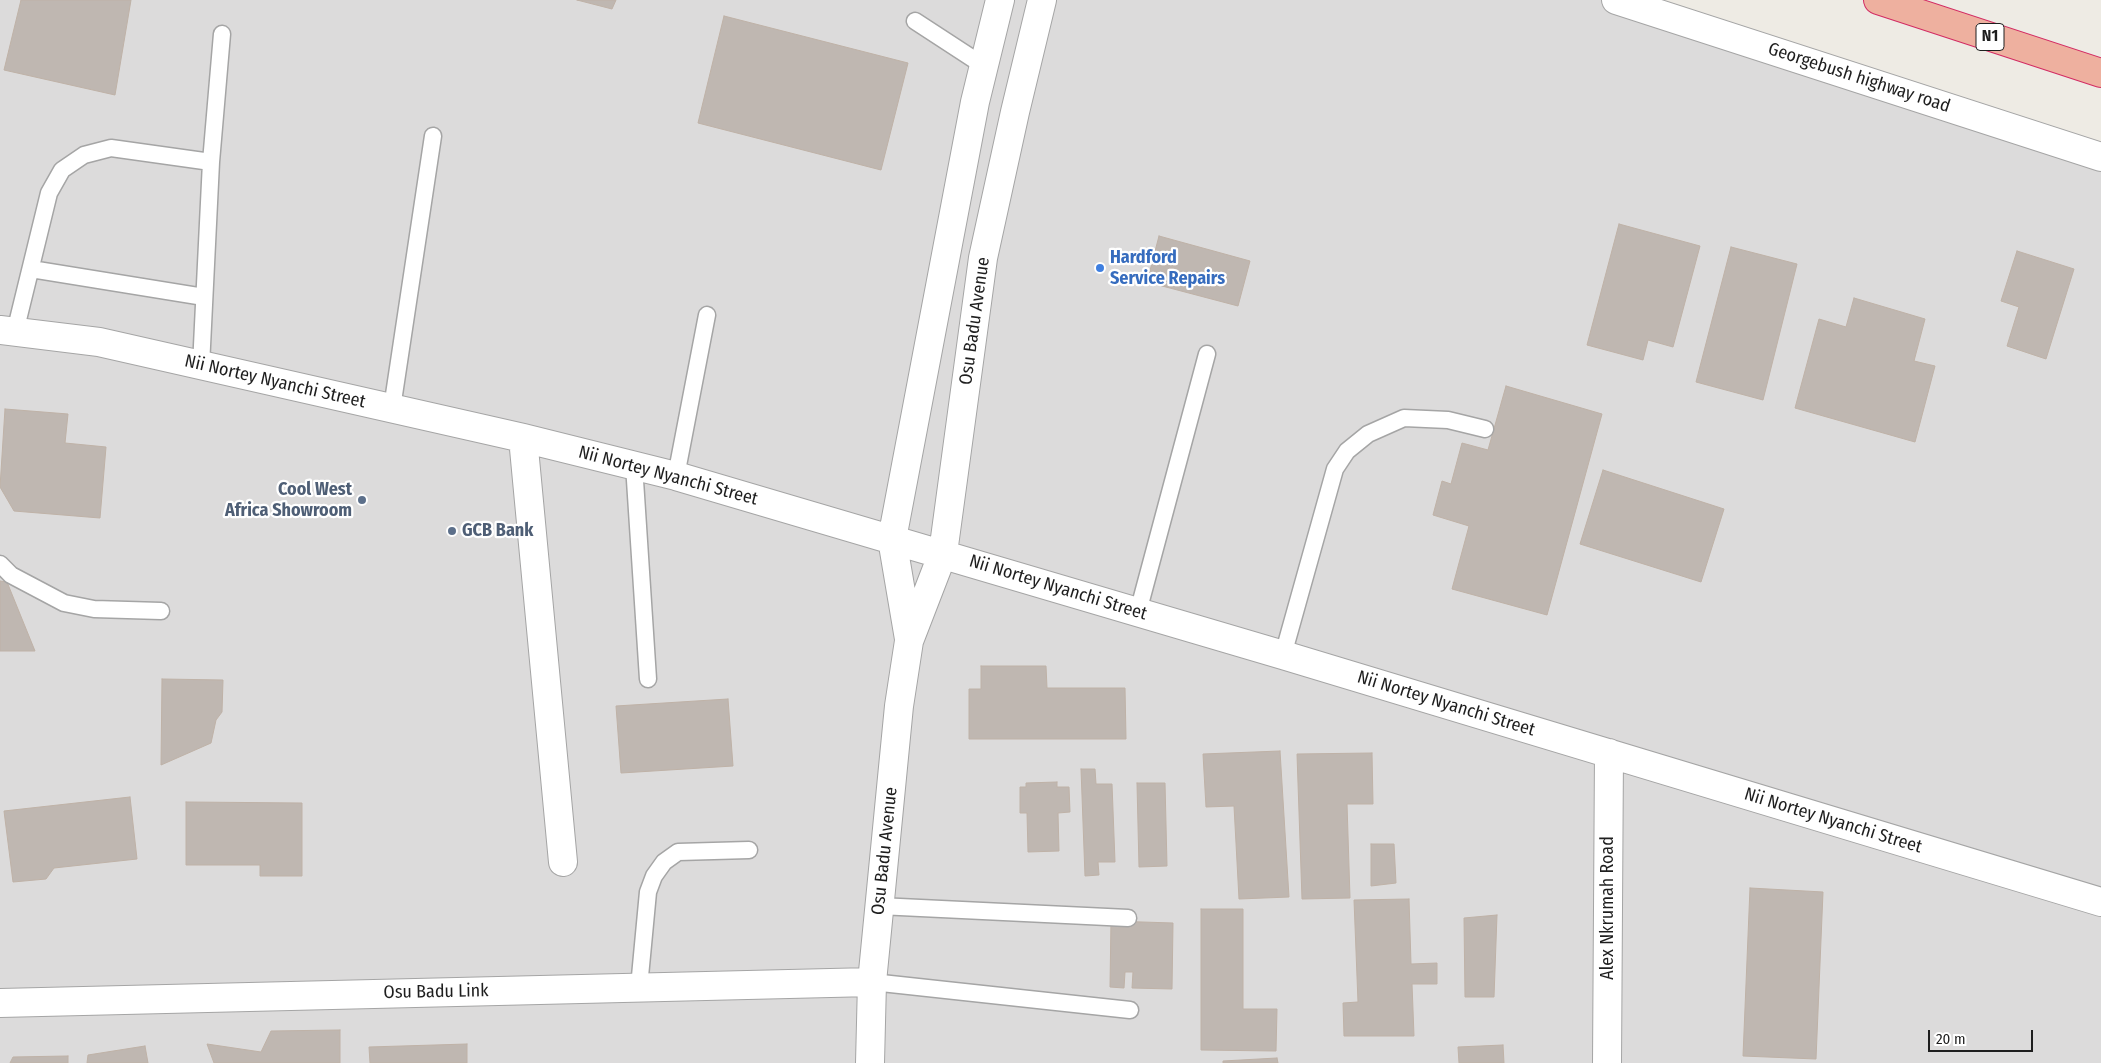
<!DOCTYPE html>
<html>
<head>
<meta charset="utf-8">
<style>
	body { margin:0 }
	#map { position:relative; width:2101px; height:1063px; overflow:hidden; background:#eeebe4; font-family:"Fira Sans Condensed",sans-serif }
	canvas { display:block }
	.scale { position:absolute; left:1928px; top:1030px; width:105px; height:22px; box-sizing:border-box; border:2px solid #1e1e1e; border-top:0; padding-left:6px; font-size:15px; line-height:18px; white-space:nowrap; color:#1e1e1e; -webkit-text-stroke:4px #fff; paint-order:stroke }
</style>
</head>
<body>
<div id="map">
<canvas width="2101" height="1063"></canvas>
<div class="scale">20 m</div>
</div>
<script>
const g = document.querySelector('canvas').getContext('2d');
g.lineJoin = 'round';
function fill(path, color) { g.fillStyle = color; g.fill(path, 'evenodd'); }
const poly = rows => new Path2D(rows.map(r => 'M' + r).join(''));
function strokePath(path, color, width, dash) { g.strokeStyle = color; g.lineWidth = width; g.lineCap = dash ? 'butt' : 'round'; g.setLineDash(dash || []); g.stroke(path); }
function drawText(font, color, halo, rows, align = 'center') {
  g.font = font + ' "Fira Sans Condensed",sans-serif'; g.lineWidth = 4.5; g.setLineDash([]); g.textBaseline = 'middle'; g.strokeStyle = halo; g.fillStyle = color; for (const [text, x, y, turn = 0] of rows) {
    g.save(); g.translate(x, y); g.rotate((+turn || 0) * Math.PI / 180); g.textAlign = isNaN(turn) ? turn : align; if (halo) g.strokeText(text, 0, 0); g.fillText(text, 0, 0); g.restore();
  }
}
fill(poly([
	[0,0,1662,0,1996,112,2101,144,2101,1063,0,1063]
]), '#dcdbdb');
const building = poly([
	[21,0,131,0,115,95,4,70,21,0],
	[577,0,616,0,612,9,577,0],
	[724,16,908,63,881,170,698,123,724,16],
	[1619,224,1700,246,1673,347,1648,340,1643,360,1587,345,1619,224],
	[1159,236,1250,261,1238,306,1147,282,1159,236],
	[1731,247,1797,264,1763,400,1696,382,1731,247],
	[2017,251,2074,269,2046,359,2007,346,2019,307,2001,301,2017,251],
	[1854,298,1925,319,1914,361,1935,366,1915,442,1795,408,1819,319,1846,327,1854,298],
	[1506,386,1602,414,1547,615,1452,589,1469,526,1433,515,1442,481,1451,484,1462,443,1488,450,1506,386],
	[5,409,68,414,65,443,106,447,100,518,14,511,0,487,5,409],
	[1603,470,1724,509,1701,582,1580,544,1603,470],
	[0,581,7,582,35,651,0,651,0,581],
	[981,666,1046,666,1047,688,1125,688,1126,739,969,739,969,689,981,689,981,666],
	[162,679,223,680,222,712,216,720,211,743,161,765,162,679],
	[728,699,733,766,621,773,616,706,728,699],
	[1280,751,1289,897,1239,899,1234,806,1206,807,1203,754,1280,751],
	[1372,753,1373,804,1347,804,1350,898,1302,899,1297,754,1372,753],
	[1081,769,1095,769,1096,784,1112,784,1115,862,1098,862,1099,875,1085,876,1081,769],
	[1057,782,1057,787,1069,787,1070,812,1058,813,1059,851,1028,852,1027,813,1020,813,1020,787,1026,787,1026,783,1057,782],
	[1137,783,1165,783,1167,866,1139,867,1137,783],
	[130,797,137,859,54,868,46,879,13,882,4,811,130,797],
	[186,802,302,803,302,876,260,876,260,865,186,865,186,802],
	[1371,844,1394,844,1396,883,1371,886,1371,844],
	[1750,888,1823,892,1816,1059,1743,1056,1750,888],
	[1409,899,1411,964,1437,963,1437,984,1412,984,1414,1036,1344,1036,1343,1003,1358,1002,1354,900,1409,899],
	[1201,909,1243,909,1243,1009,1277,1009,1276,1051,1201,1050,1201,909],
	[1497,915,1494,997,1465,997,1464,918,1497,915],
	[1111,921,1173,923,1172,989,1132,988,1133,972,1125,972,1124,988,1110,987,1111,921],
	[340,1030,340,1063,214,1063,207,1044,261,1052,271,1031,340,1030],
	[467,1044,467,1063,370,1063,369,1047,467,1044],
	[1503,1045,1504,1063,1459,1063,1458,1047,1503,1045],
	[145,1046,148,1063,87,1063,88,1055,145,1046],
	[68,1056,68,1063,10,1063,13,1057,68,1056],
	[1277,1058,1278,1063,1223,1063,1223,1061,1277,1058]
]);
fill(building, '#bfb7b1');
strokePath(building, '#bfb2a7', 1);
const service = poly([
	[915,21,984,66],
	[31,269,204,297],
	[15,332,49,193,62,170,84,155,111,148,211,162],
	[201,366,211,162,222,34],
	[392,408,433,136],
	[634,465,648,679],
	[676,476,707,315],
	[0,564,11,575,64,603,94,609,161,611],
	[1138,612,1207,354],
	[1283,655,1335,469,1347,451,1368,434,1404,418,1448,420,1485,429],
	[879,906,1128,918],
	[872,982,1130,1010],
	[639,987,648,892,654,876,664,862,678,852,749,850]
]);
const minor = poly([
	[1616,0,2101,157],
	[0,330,99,342,523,438,676,476,1283,655,2101,902],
	[523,438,563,862],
	[909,639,892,539,975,102,1000,0],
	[0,1003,872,982],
	[870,1063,872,982,899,706,909,641,943,553,983,258,1015,112,1042,0],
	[1607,1063,1609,753]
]);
const trunk = poly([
	[1878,0,2101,73]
]);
strokePath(service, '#a5a5a5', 19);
strokePath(minor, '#a5a5a5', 30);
strokePath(trunk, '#d22b63', 30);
strokePath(service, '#fff', 16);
strokePath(minor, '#fff', 28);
strokePath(trunk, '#eeb09f', 28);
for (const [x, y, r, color] of [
	[1100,268,5,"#3f7fe0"],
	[362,500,5,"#5c6f8a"],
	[452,531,5,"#5c6f8a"]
]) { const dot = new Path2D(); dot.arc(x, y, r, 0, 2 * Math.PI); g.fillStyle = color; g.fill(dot); strokePath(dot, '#fff', 2); }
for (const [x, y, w] of [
	[1990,37,28]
]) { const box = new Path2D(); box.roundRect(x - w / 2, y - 13.5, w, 27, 4); g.fillStyle = '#fff'; g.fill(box); strokePath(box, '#1e1e1e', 1); }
drawText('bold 16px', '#1e1e1e', null, [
	["N1",1990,37]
]);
drawText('18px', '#1e1e1e', '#fff', [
	["Georgebush highway road",1859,78,18],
	["Osu Badu Avenue",975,321,-82],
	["Nii Nortey Nyanchi Street",275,382,13],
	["Nii Nortey Nyanchi Street",668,476,15],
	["Nii Nortey Nyanchi Street",1058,588,17],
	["Nii Nortey Nyanchi Street",1446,704,17],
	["Nii Nortey Nyanchi Street",1833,821,17],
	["Osu Badu Avenue",885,851,-84],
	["Alex Nkrumah Road",1608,908,-90],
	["Osu Badu Link",436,992,-1]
]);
drawText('bold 18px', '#366cbe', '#fff', [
	["Hardford",1110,258],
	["Service Repairs",1110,279]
], 'left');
drawText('bold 18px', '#4e5e75', '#fff', [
	["Cool West",352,490],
	["Africa Showroom",352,511],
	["GCB Bank",462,531,"left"]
], 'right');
</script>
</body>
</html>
